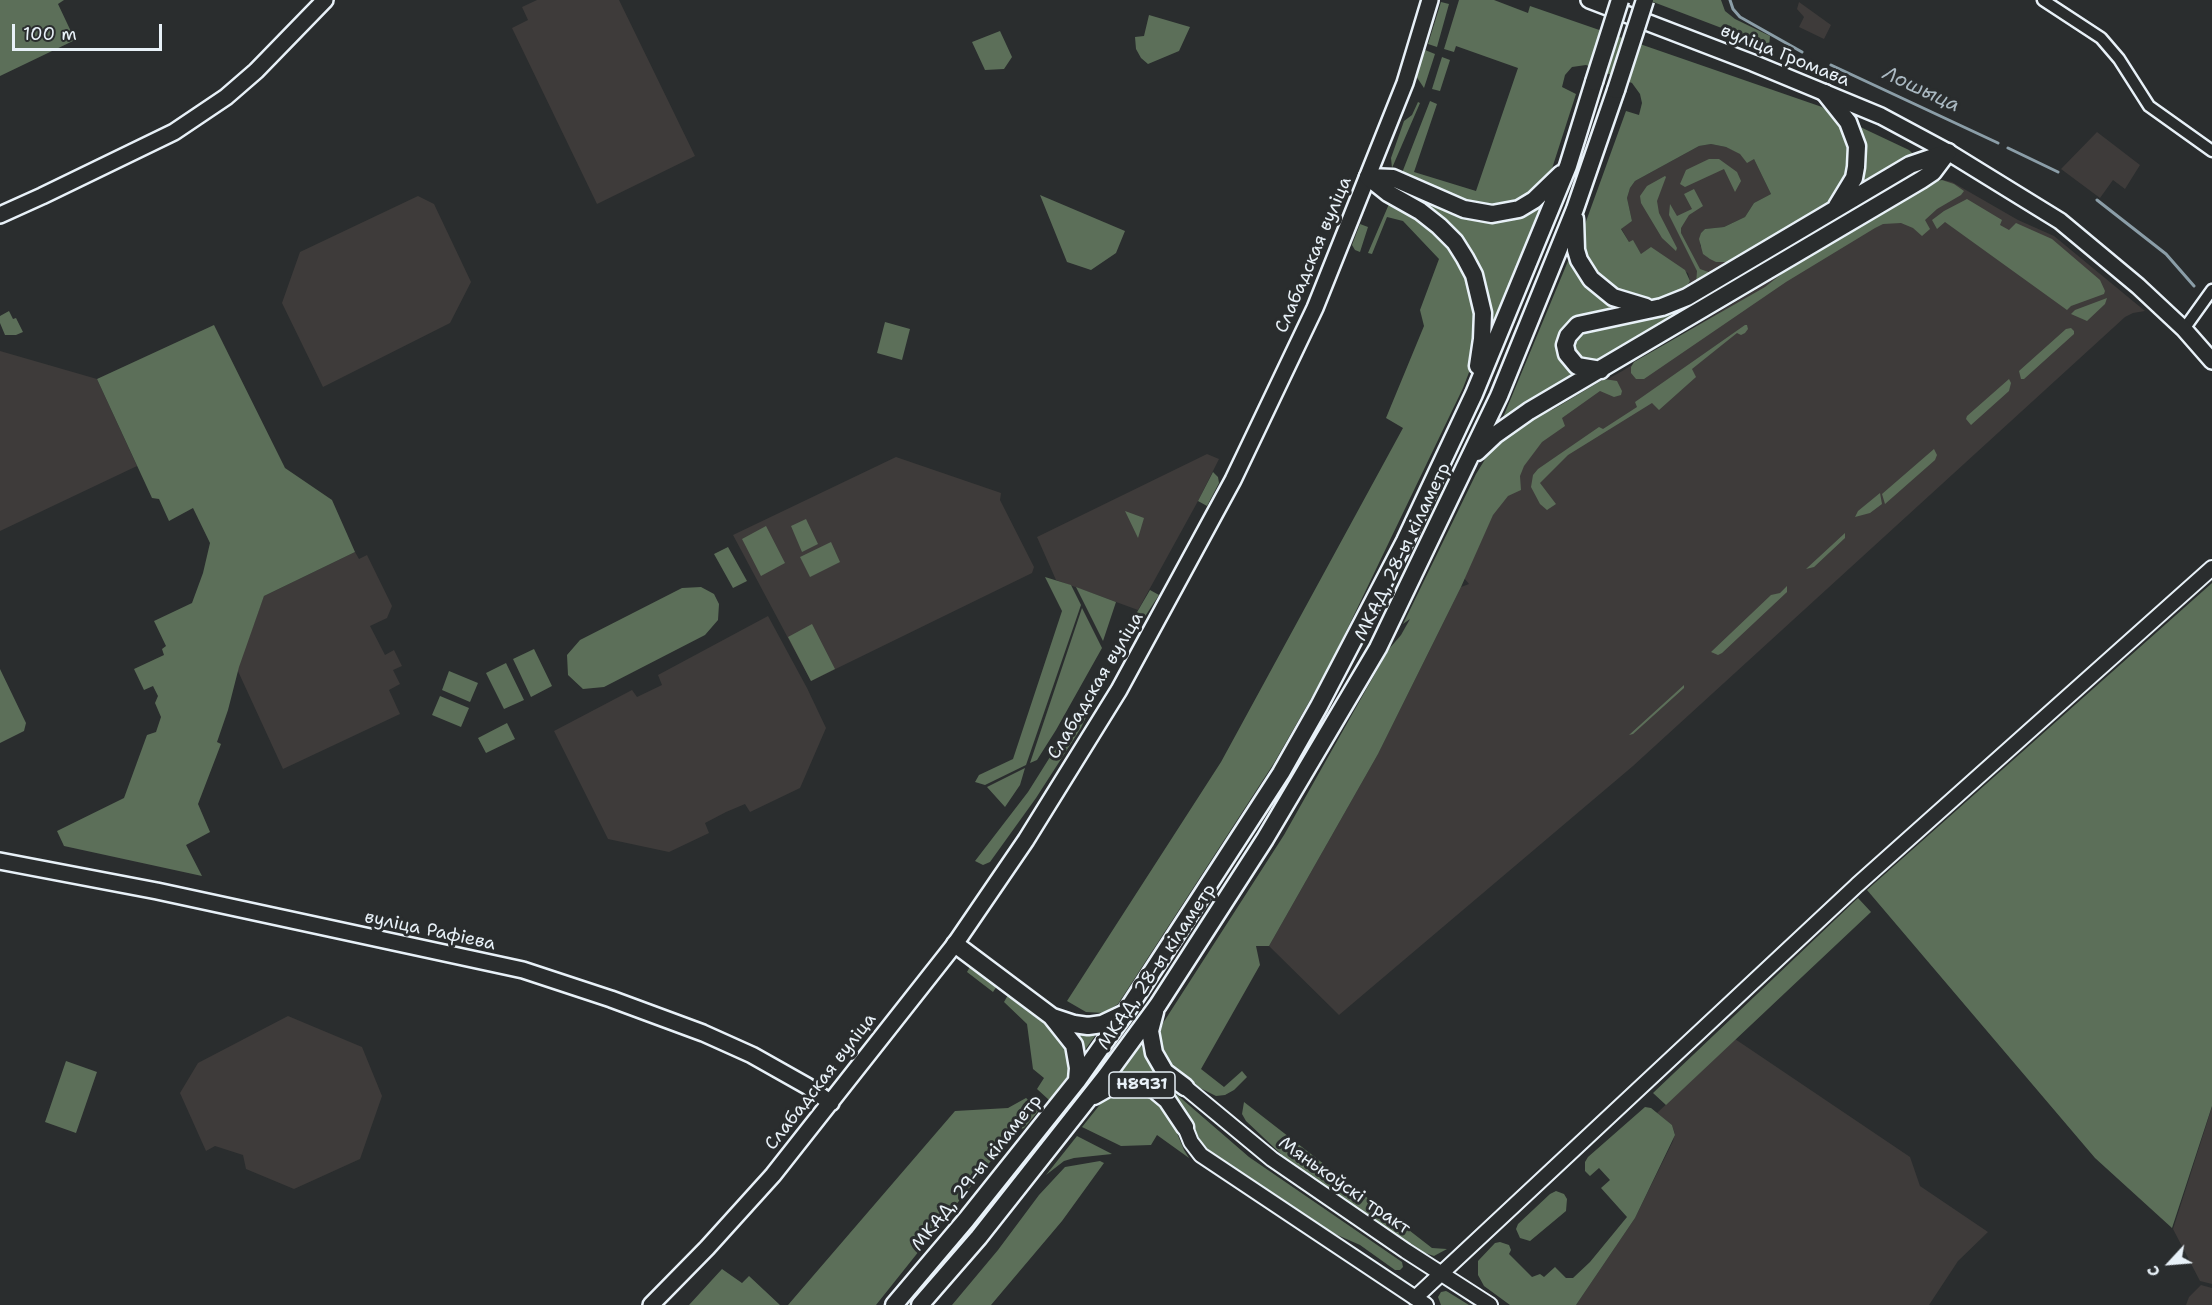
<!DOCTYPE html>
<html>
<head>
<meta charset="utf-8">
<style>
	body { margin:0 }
	#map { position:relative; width:2212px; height:1305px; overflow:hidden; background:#2a2d2e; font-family:"Shantell Sans",sans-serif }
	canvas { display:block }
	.north { position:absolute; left:2140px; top:1233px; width:60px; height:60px; -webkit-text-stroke:4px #2a2d2e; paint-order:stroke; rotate:244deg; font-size:16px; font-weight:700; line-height:24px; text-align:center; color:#e8f1f8 }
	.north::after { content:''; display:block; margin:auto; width:21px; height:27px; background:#e8f1f8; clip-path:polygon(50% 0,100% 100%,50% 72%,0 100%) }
	.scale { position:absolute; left:12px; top:24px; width:150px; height:27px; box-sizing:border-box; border:3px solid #e8f1f8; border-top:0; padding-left:8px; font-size:18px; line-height:21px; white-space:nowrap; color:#e8f1f8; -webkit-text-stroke:4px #2a2d2e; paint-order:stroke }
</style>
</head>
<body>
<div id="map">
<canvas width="2212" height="1305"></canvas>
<div class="north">С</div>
<div class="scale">100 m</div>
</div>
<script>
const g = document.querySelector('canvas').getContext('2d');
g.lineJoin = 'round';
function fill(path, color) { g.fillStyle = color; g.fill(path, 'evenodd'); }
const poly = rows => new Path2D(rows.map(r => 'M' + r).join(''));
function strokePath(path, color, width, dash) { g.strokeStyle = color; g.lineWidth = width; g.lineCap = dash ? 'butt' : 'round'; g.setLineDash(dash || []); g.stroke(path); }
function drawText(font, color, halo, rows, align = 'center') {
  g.font = font + ' "Shantell Sans",sans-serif'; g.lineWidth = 6; g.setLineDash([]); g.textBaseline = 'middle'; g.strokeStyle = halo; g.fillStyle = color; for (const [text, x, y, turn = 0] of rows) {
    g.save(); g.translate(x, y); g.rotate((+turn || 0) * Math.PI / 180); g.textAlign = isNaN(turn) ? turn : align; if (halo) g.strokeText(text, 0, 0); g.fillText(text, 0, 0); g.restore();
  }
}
fill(poly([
	[537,0,619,0,695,156,597,204,512,28,528,20,522,7],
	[1799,2,1831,25,1824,39,1799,27,1804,17,1797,9],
	[2097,132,2140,165,2125,189,2113,180,2100,198,2061,169],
	[1711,144,1726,147,1754,159,1771,194,1754,203,1745,217,1724,227,1705,229,1701,233,1700,246,1732,262,1684,291,1690,281,1688,273,1641,254,1633,241,1629,242,1621,228,1632,221,1627,198,1630,188,1635,181,1699,146],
	[1943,180,1952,182,2018,220,2054,236,2145,311,2133,313,2125,317,1633,766,1339,1015,1269,946,1378,754,1461,587,1469,584,1464,578,1536,419,1624,370,1931,183],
	[418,196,434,204,471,282,450,323,323,387,282,303,300,252],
	[0,351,97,379,137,466,0,531],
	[1207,454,1219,459,1198,501,1138,610,1056,580,1037,537],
	[896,457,1001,493,1000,500,1034,567,1032,573,811,681,733,535],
	[355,552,359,559,367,555,392,606,387,618,370,626,385,655,394,650,402,666,393,670,400,684,389,690,400,714,283,769,237,669,264,596],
	[768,616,807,688,826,728,800,788,750,812,745,804,726,812,705,823,709,833,669,852,608,839,554,731,632,690,637,697,662,685,658,675],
	[288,1016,362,1047,382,1096,360,1159,294,1189,246,1169,243,1155,215,1146,206,1151,180,1093,198,1063],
	[1735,1039,1910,1157,1920,1186,1988,1232,1958,1261,1929,1305,1576,1305,1635,1218,1673,1141,1675,1134,1672,1125,1657,1113],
	[2212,1107,2212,1284,2200,1281,2173,1229],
	[2201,1285,2212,1288,2212,1305,2186,1305,2189,1297]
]), '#3e3b3a');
fill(poly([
	[0,0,64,0,58,4,75,40,0,76],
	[1459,0,1494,0,1528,13,1530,6,1822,107,1834,116,1843,127,1851,149,1850,174,1832,203,1732,262,1716,262,1710,259,1703,254,1699,239,1701,233,1705,229,1724,227,1745,217,1754,203,1771,194,1754,159,1747,163,1740,154,1726,147,1711,144,1699,146,1635,181,1630,188,1627,198,1632,221,1621,229,1629,242,1633,240,1641,254,1651,247,1685,270,1690,281,1684,291,1665,301,1637,302,1592,276,1580,238,1626,111,1639,115,1642,103,1640,94,1632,83,1586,65,1572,67,1565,75,1562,87,1576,94,1548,181,1525,200,1480,209,1400,178,1430,101,1437,104,1414,172,1476,191,1518,68,1456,46,1454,52,1444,49],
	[1648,0,1721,0,1725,11,1735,19,1770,36,1769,46],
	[1441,2,1449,4,1437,47,1428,44],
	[1149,15,1190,27,1179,51,1148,64,1141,58,1136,49,1135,37,1144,36],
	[1000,31,1012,57,1004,69,985,70,972,42],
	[1425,50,1435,54,1424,88,1416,76],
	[1442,57,1450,60,1440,91,1432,89],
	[1418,102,1420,103,1392,168,1391,158,1404,121,1412,115],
	[1856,125,1909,150,1913,154,1912,159,1858,189],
	[1709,159,1719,159,1737,172,1741,181,1735,192,1724,169,1685,187,1680,184,1686,170],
	[1919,169,1925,172,1595,365,1583,364,1571,347,1580,331,1666,313],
	[1665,176,1666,177,1657,201,1659,213,1677,248,1676,251,1662,238,1641,203,1640,196,1647,186],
	[1942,180,1954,184,1964,191,1961,195,1937,209,1925,220,1930,229,1922,236,1913,228,1901,223,1883,224,1875,228,1786,282,1644,379,1636,379,1631,373,1631,367,1634,362,1765,287,1802,258,1930,183],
	[1391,186,1490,222,1502,222,1515,218,1538,206,1541,209,1494,323,1489,324,1479,275],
	[1694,189,1703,206,1689,215,1681,228,1681,233,1700,269,1714,274,1696,284,1697,271,1669,215,1670,204,1677,216,1692,209,1684,194],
	[1040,195,1125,231,1116,253,1091,270,1067,262],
	[1967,199,2002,220,2000,225,2009,230,2016,223,2052,239,2100,280,2105,291,2104,294,2071,306,2067,310,1945,222,1937,229,1932,220,1944,211],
	[1389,204,1426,220,1444,238,1467,274,1477,315,1473,362,1463,388,1329,667,1274,763,1118,1004,1104,1013,1086,1012,1067,1001,1221,762,1403,428,1386,418,1424,326,1420,310,1439,259,1403,221,1387,217,1372,254,1368,253],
	[1360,224,1368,227,1360,252,1355,250,1352,245],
	[1573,249,1625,309,1566,331,1581,374,1499,427],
	[2107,298,2105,304,2087,321,2071,314,2075,310],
	[9,311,13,319,16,318,23,332,16,335,5,335,0,323,0,316],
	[885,322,910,329,902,360,877,353],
	[214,325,285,468,332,500,355,552,264,596,239,667,228,710,217,742,221,744,198,804,210,832,186,845,202,876,64,846,57,831,124,798,147,735,156,732,161,717,155,703,158,696,153,686,144,690,134,669,164,655,162,649,166,646,154,621,192,603,203,573,210,543,193,508,169,521,159,499,152,498,97,379],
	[1745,325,1747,325,1748,329,1745,333,1741,335,1737,333,1692,369,1696,377,1659,410,1652,403,1568,455,1540,483,1556,504,1547,510,1540,504,1531,487,1533,475,1538,469,1599,427,1603,429,1637,407,1635,402],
	[2071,328,2074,331,2074,334,2024,379,2021,379,2019,371,2066,329],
	[1604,379,1617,381,1622,391,1621,395,1614,397,1600,391,1562,418,1565,426,1542,442,1524,466,1520,476,1521,490,1508,496,1493,515,1461,587,1378,754,1269,946,1256,946,1260,965,1201,1069,1224,1087,1242,1071,1247,1077,1234,1090,1225,1095,1216,1096,1188,1082,1168,1064,1161,1049,1160,1033,1163,1023,1284,835,1389,649,1401,635,1410,619,1403,624,1476,474,1492,448,1500,440,1531,419,1554,409],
	[2009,379,2011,383,2009,391,1971,425,1966,419,1967,416],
	[1934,449,1937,455,1935,460,1885,504,1882,494],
	[1213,472,1218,477,1219,483,1207,506,1198,501],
	[1880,493,1882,504,1870,513,1855,517,1858,511],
	[1125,511,1144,518,1138,538],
	[806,519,818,544,802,552,791,526],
	[766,526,785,563,761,576,742,539],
	[1845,533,1845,538,1814,567,1806,569],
	[831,542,840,562,810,577,800,557],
	[728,547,747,581,733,588,714,554],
	[1045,577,1071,585,1081,605,1026,765,985,785,975,782,979,775,1013,759,1062,611],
	[2212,583,2212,1106,2172,1228,2095,1158,1867,890],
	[1787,586,1787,592,1722,653,1718,655,1711,652,1771,595,1780,593],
	[701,587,714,594,719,604,718,620,705,635,604,687,583,689,568,675,567,655,580,640,682,588],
	[1076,587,1116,602,1103,641],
	[1150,590,1159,595,1144,618,1136,614],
	[1082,608,1102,648,1056,730,1037,760,1030,763],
	[812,624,835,669,811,681,788,637],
	[534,649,552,686,531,697,513,659],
	[506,663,524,700,504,709,486,673],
	[0,669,26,723,24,731,0,743],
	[449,671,478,683,470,702,442,690],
	[1684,685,1684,688,1633,734,1629,735],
	[1094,687,1099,689,1081,728,1036,798,990,862,983,865,975,861,1028,792],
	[440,696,469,708,461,727,432,715],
	[507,723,515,739,486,753,478,738],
	[1025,768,1020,785,1005,807,987,787],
	[1858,898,1871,912,1666,1105,1653,1093],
	[971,965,997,986,993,992,967,972],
	[1008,995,1063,1039,1069,1048,1071,1072,1049,1100,1037,1089,1044,1078,1033,1069,1027,1024,1004,1002],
	[1073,1030,1088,1036,1095,1036,1084,1051,1079,1038],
	[1141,1044,1146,1059,1160,1080,1249,1157,1402,1262,1403,1267,1400,1270,1395,1270,1360,1245,1326,1230,1205,1148,1183,1111,1118,1076],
	[66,1061,97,1072,76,1133,45,1122],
	[1124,1089,1143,1091,1160,1102,1172,1121,1184,1150,1189,1158,1157,1135,1151,1145,1121,1146,1082,1127,1106,1097],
	[1026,1098,1040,1109,1024,1128,1014,1132,876,1305,788,1305,955,1111,1008,1108],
	[1244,1102,1432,1248,1447,1249,1434,1256,1419,1251,1280,1157,1281,1154,1246,1121,1242,1114],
	[1645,1107,1651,1108,1672,1125,1675,1135,1635,1218,1576,1305,1510,1305,1484,1286,1478,1275,1478,1261,1495,1243,1500,1242,1509,1245,1511,1250,1509,1254,1532,1277,1540,1274,1544,1277,1555,1267,1566,1278,1573,1278,1590,1262,1627,1217,1601,1188,1610,1180,1599,1168,1590,1176,1585,1171,1585,1162,1588,1157],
	[1077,1136,1112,1154,1074,1158,1064,1161,1046,1175],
	[1100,1161,1104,1163,1062,1221,991,1305,952,1305,998,1250,1039,1195,1065,1167],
	[1556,1191,1564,1194,1567,1199,1566,1211,1530,1241,1520,1238,1516,1229,1518,1224,1550,1194],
	[722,1269,742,1283,749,1276,780,1305,689,1305],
	[1446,1291,1448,1292,1469,1305,1441,1305,1438,1297,1441,1292]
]), '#5c6f59');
strokePath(poly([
	[1730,0,1733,9,1740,17,1802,52],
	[1831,65,1998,143],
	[2008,148,2058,172],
	[2097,200,2166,254,2194,286]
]), '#8b9ea8', 3);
const minor = poly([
	[2043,0,2101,38,2119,59,2149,106,2212,151],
	[2184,329,2212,290]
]);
const tertiary = poly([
	[1185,1087,1272,1159,1406,1251,1490,1305],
	[1185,1127,1191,1142,1201,1155,1426,1305],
	[1415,1298,1857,885,2212,568]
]);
const secondary = poly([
	[1589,0,1753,63,1881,116,1948,152,2060,221,2138,286,2184,329,2212,361],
	[0,215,42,196,174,132,226,97,256,71,325,0],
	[0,861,157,891,523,970,611,999,703,1033,752,1055,807,1086,831,1103],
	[651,1305,707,1248,773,1175,955,944,1026,840,1119,690,1233,480,1315,308,1405,83,1430,0]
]);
const trunk = poly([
	[1825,93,1848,122,1857,146,1856,167,1854,178,1837,206],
	[1368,177,1388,193,1420,211,1439,226,1455,242,1465,258,1474,275,1483,313,1482,339,1478,366],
	[1368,177,1393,178,1464,209,1492,214,1519,209,1534,200,1561,174],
	[1575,219,1576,250,1579,260,1591,279,1613,297,1646,307],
	[1601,370,1577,366,1567,354,1565,345,1568,336,1578,325,1662,307,1687,297,1910,165,1948,152],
	[1477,452,1495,435,1529,411,1921,180,1933,172,1948,152],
	[955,944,1051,1016,1074,1045,1078,1068,1077,1080],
	[1155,1012,1150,1031,1154,1053,1165,1072,1185,1087],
	[1053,1017,1074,1024,1088,1026,1102,1024,1123,1014],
	[1094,1096,1108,1088,1120,1083,1132,1083,1144,1085,1155,1090,1167,1100,1185,1127],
	[894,1305,966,1220,1077,1081,1126,1012,1281,773,1319,706,1405,541,1474,394,1568,166,1594,82],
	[920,1305,979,1237,1106,1076,1158,1005,1265,839,1378,648,1499,396,1575,209,1616,90]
]);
strokePath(minor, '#e8f1f8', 15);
strokePath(tertiary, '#e8f1f8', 18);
strokePath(secondary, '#e8f1f8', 20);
strokePath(trunk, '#e8f1f8', 21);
strokePath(minor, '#2a2d2e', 10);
strokePath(tertiary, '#2a2d2e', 14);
strokePath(secondary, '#2a2d2e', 15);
strokePath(trunk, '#2a2d2e', 16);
const trunkBridge = poly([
	[1594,82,1620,0],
	[1616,90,1645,0]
]);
strokePath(trunkBridge, '#e8f1f8', 21, []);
strokePath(trunkBridge, '#2a2d2e', 16);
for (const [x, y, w] of [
	[1142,1085,66]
]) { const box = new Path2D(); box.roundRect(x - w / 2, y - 13, w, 26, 4.5); g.fillStyle = '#2a2d2e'; g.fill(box); strokePath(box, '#e8f1f8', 1.5); }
drawText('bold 16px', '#e8f1f8', null, [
	["Н8931",1142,1085]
]);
drawText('18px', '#e8f1f8', '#2a2d2e', [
	["вуліца Громава",1785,56,22],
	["Слабадская вуліца",1314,255,-67],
	["МКАД, 28-ы кіламетр",1403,552,-64],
	["Слабадская вуліца",1096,686,-59],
	["вуліца Рафіева",430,931,12],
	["МКАД, 28-ы кіламетр",1157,967,-56],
	["Слабадская вуліца",821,1082,-52],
	["МКАД, 29-ы кіламетр",977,1173,-51],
	["Мянькоўскі тракт",1344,1186,35]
]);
drawText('italic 20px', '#aab9c2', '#2a2d2e', [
	["Лошыца",1921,90,25]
]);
</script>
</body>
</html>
